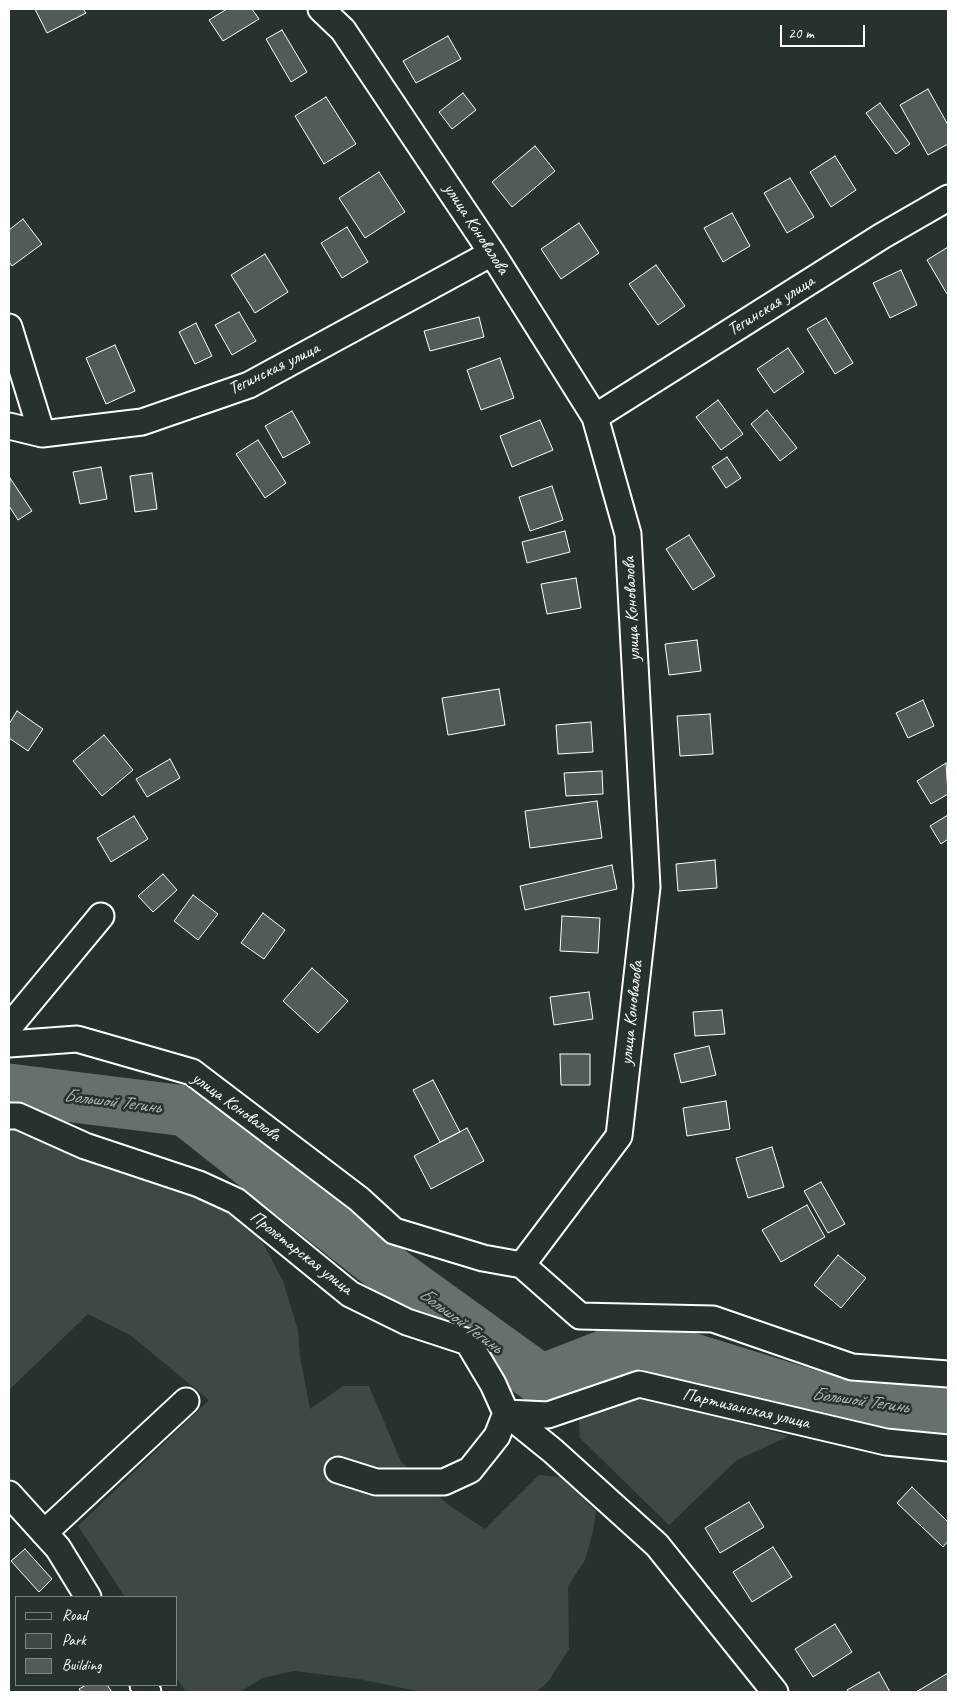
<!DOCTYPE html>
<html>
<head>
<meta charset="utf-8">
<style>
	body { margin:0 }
	#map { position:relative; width:957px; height:1701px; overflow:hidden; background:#26332d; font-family:Caveat,sans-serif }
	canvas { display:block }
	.frame { position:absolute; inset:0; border:10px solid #fff; pointer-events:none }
	.legend { position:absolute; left:15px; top:1596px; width:162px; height:90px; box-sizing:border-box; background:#26332d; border:1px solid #7d8581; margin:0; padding:6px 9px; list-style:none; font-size:15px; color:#fff }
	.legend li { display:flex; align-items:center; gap:10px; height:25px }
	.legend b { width:25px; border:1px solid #7d8581 }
	.scale { position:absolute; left:780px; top:25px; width:85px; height:22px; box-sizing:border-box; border:2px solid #fff; border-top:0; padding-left:6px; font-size:15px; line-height:18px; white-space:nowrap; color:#fff; -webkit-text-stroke:4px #26332d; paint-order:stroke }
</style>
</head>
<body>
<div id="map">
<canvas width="957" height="1701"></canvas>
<div class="frame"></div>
<ul class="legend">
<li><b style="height:6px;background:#26332d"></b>Road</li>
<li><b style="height:14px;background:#3e4944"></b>Park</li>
<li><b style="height:14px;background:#515c57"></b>Building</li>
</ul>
<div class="scale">20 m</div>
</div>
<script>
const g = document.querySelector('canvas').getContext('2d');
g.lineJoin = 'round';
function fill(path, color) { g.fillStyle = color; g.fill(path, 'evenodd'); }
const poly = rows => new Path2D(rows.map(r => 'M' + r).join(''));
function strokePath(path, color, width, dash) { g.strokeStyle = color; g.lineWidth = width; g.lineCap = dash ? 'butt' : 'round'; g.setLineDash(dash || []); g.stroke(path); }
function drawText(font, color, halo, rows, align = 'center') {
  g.font = font + ' Caveat,sans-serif'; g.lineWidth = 5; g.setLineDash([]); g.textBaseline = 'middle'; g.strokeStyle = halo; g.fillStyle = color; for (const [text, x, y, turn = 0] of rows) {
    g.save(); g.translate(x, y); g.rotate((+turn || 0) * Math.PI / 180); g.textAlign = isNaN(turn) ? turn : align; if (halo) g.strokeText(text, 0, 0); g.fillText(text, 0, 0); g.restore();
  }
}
fill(poly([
	[9,1126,231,1206,263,1243,283,1281,298,1330,300,1356,310,1409,343,1386,369,1386,401,1462,451,1507,485,1529,539,1475,560,1477,596,1511,593,1532,585,1560,568,1586,569,1649,548,1682,536,1692,422,1692,359,1679,294,1671,262,1678,240,1692,186,1692,176,1677,176,1597,125,1597,78,1526,209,1400,130,1335,88,1314,9,1390],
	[648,1398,789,1436,737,1460,669,1525,580,1438,579,1420,591,1411]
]), '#3e4944');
strokePath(poly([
	[9,1089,186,1111,372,1258,541,1380,639,1342,826,1400,948,1411]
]), '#67706c', 51);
const building = poly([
	[35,9,83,9,86,13,47,33,35,9],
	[227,9,252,9,259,19,223,41,209,20,227,9],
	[282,30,307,72,291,82,266,39,282,30],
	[448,36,461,59,416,83,403,61,448,36],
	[928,89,948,125,948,144,928,155,900,105,928,89],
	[463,93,476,110,452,129,439,112,463,93],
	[326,97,356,144,324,164,295,116,326,97],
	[880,103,910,144,896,154,866,113,880,103],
	[535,146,555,171,512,207,492,182,535,146],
	[835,156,856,190,831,207,810,172,835,156],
	[379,172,405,212,365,238,339,198,379,172],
	[790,178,814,217,787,233,764,193,790,178],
	[732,213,750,246,723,262,704,228,732,213],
	[23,219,42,244,12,266,9,262,9,230,23,219],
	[579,223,599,253,561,279,541,249,579,223],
	[347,227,368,262,342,278,321,243,347,227],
	[948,247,948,294,947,294,927,260,948,247],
	[265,254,288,292,255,313,231,275,265,254],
	[656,265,685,306,658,325,629,284,656,265],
	[901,270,917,305,890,318,873,283,901,270],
	[239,312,256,341,232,355,215,325,239,312],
	[479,317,484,337,430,351,424,331,479,317],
	[826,318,853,363,835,374,807,329,826,318],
	[196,323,212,356,195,364,179,332,196,323],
	[115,345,135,391,106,404,86,358,115,345],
	[788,348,804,372,774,393,757,369,788,348],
	[500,358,514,398,481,410,467,370,500,358],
	[718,400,743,434,721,450,696,417,718,400],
	[767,410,797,448,780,461,751,424,767,410],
	[292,411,310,443,283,458,265,426,292,411],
	[540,420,553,450,512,467,500,436,540,420],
	[258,440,286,483,265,498,236,454,258,440],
	[727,457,741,478,726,488,712,467,727,457],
	[101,467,107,499,80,504,73,472,101,467],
	[152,473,157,509,135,512,130,476,152,473],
	[10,478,32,511,18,520,9,506,10,478],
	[552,486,563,520,530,531,519,497,552,486],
	[565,531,570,552,527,563,522,542,565,531],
	[689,535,715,576,693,590,666,549,689,535],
	[576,578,581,608,547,614,541,584,576,578],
	[697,640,701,671,669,675,665,644,697,640],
	[499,689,505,725,448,735,442,698,499,689],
	[923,700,934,726,908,738,896,713,923,700],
	[17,711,43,729,28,751,9,738,9,724,17,711],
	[710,714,713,754,680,756,677,716,710,714],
	[591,722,593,752,558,754,556,725,591,722],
	[104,735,133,770,102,796,73,761,104,735],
	[170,759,180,778,147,797,136,779,170,759],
	[946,763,948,794,931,804,917,781,946,763],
	[602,771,603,794,566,796,564,773,602,771],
	[597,801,602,838,530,848,525,811,597,801],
	[948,815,948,839,941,844,930,826,948,815],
	[134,816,148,839,111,862,97,838,134,816],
	[715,860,717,888,678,891,676,864,715,860],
	[612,865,617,889,525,910,520,886,612,865],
	[163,874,177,890,153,912,138,896,163,874],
	[193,895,218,914,198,940,174,921,193,895],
	[263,913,285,930,264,959,241,943,263,913],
	[562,916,600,918,598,953,560,951,562,916],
	[312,968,348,1001,318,1033,283,1001,312,968],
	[589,992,593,1019,554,1025,550,997,589,992],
	[722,1010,725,1034,695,1036,693,1012,722,1010],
	[709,1046,716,1075,681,1083,674,1054,709,1046],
	[560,1054,590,1054,590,1085,561,1085,560,1054],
	[433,1080,460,1132,440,1142,413,1090,433,1080],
	[726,1101,730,1129,687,1136,683,1108,726,1101],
	[467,1128,484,1161,431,1189,414,1156,467,1128],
	[772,1147,784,1187,748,1198,736,1158,772,1147],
	[821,1182,845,1224,828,1233,804,1191,821,1182],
	[807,1205,825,1237,781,1262,762,1230,807,1205],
	[838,1255,866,1278,841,1308,814,1285,838,1255],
	[912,1487,948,1522,948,1541,943,1547,897,1503,912,1487],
	[749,1502,764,1527,720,1553,705,1528,749,1502],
	[773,1547,792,1577,752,1602,733,1572,773,1547],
	[25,1549,52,1579,39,1592,11,1561,25,1549],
	[835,1624,852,1652,813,1677,795,1649,835,1624],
	[879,1672,890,1692,848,1692,847,1690,879,1672],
	[948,1673,948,1692,916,1692,948,1673],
	[86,1685,107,1685,112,1692,81,1692,79,1689,86,1685]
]);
fill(building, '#515c57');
strokePath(building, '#fff', 1);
const minor = poly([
	[321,9,343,30,492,253,595,417,628,534,647,887,619,1136,522,1265],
	[9,327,42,434],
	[595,417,882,236,948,198],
	[9,426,42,434,142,422,249,385,492,253],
	[9,1027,101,916],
	[9,1044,77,1039,192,1072,359,1199,394,1231,483,1258,522,1265,580,1316,713,1319,852,1367,948,1374],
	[9,1116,18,1116,85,1146,199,1184,236,1201,350,1294,407,1322,468,1342,493,1384,506,1413,497,1436,470,1470,444,1482,376,1482,338,1470],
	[9,1494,58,1548,88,1597],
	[44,1533,186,1401],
	[143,1685,148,1692],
	[775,1692,657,1545,553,1451,506,1413,548,1415,639,1384,886,1442,948,1448]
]);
strokePath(minor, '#fff', 29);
strokePath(minor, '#26332d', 25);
drawText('18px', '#fff', '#26332d', [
	["улица Коновалова",476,229,57],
	["Тегинская улица",771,306,-32],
	["Тегинская улица",274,369,-26],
	["улица Коновалова",632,609,-93],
	["улица Коновалова",632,1013,-84],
	["улица Коновалова",236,1107,36],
	["Пролетарская улица",301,1253,38],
	["Партизанская улица",746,1409,13]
]);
drawText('italic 19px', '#b3b8b6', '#26332d', [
	["Большой Тегинь",112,1102,7],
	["Большой Тегинь",460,1321,36],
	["Большой Тегинь",860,1401,8]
]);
</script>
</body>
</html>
